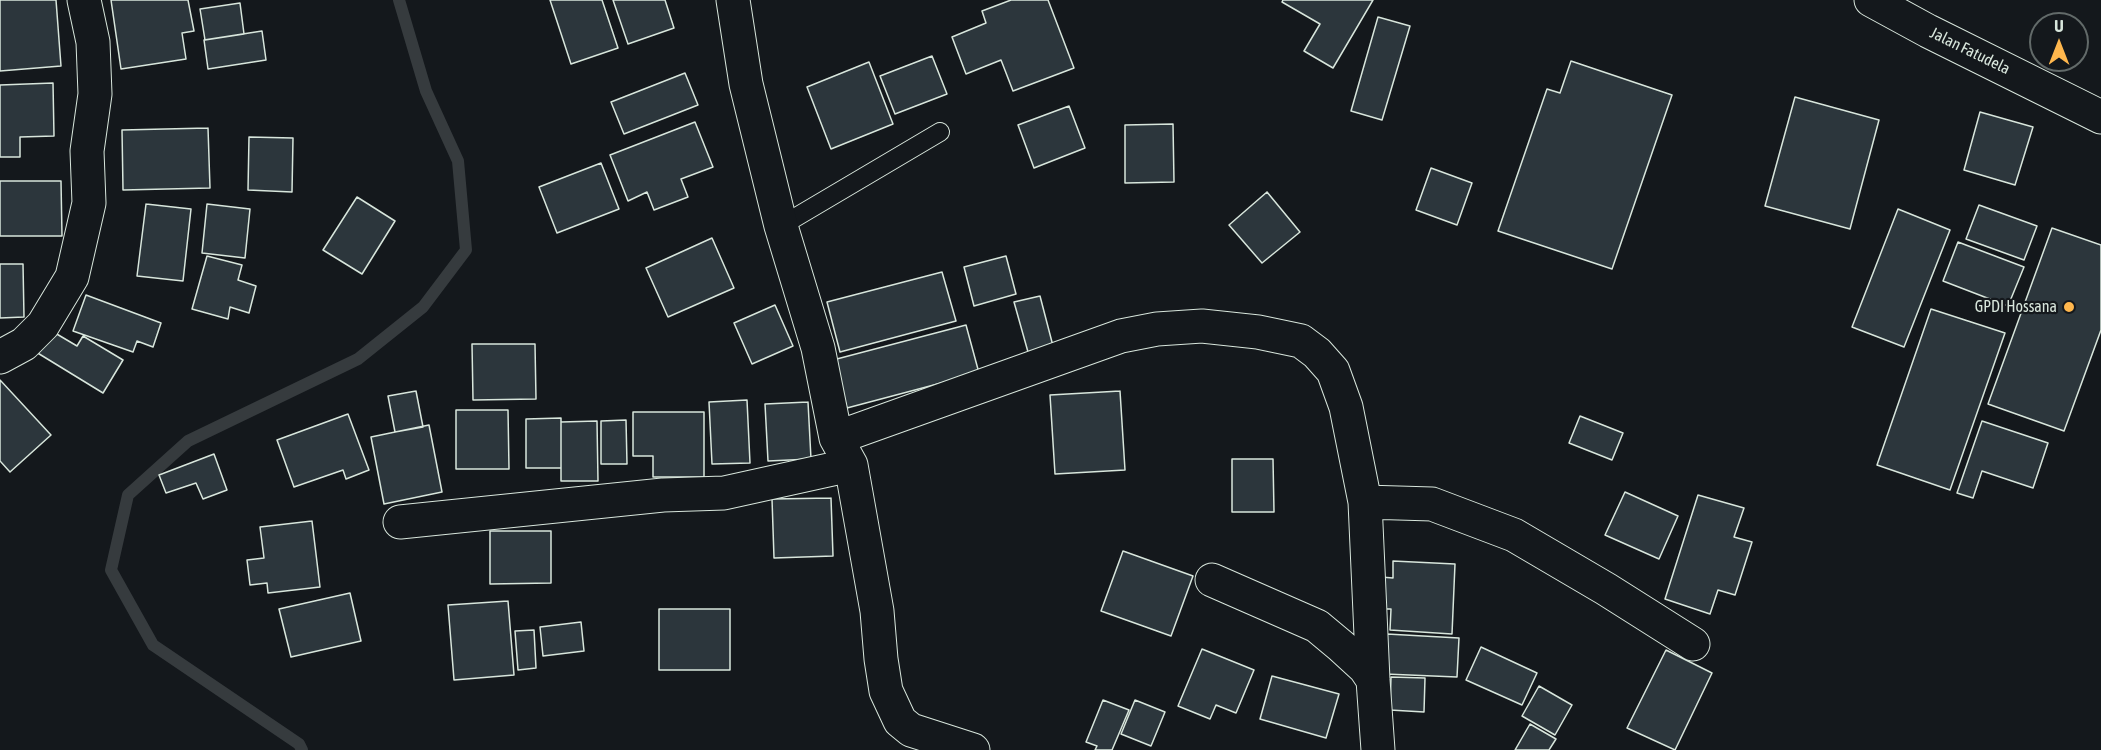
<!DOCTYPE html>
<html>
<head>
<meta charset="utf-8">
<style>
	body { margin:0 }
	#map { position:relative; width:2101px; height:750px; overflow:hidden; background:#14181c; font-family:"Asap Condensed",sans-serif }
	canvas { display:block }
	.north { position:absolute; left:2029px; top:12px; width:60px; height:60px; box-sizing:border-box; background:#14181c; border:2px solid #626a69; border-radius:50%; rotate:0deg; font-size:16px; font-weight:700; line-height:24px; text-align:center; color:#d8e6dc }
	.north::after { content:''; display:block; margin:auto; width:21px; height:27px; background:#ffb74d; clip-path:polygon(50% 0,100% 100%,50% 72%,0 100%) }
</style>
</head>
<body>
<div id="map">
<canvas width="2101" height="750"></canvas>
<div class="north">U</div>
</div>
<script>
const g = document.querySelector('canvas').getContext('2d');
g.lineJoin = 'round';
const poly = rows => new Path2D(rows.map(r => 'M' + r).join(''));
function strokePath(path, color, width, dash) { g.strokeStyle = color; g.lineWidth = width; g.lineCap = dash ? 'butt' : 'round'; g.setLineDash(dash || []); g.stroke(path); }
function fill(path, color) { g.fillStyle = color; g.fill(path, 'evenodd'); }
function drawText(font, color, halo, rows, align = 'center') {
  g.font = font + ' "Asap Condensed",sans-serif'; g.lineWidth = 4.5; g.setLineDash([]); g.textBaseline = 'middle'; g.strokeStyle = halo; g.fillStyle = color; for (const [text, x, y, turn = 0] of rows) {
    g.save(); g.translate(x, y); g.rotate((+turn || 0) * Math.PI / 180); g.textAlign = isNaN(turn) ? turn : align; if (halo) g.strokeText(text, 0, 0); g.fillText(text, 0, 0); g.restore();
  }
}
strokePath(poly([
	[302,750,299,744,153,645,111,570,128,495,188,441,358,359,423,307,466,250,458,161,426,91,399,0]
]), '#363b3e', 12);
const building = poly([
	[0,0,56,0,61,66,0,71,0,0],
	[111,0,188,0,194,31,182,33,186,59,121,69,111,0],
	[550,0,602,0,618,48,571,64,550,0],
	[613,0,665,0,674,28,628,44,613,0],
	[1011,0,1048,0,1074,68,1013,91,1001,60,966,74,952,37,986,23,982,11,1011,0],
	[1283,0,1373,0,1333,68,1304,51,1320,24,1282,2,1283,0],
	[240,3,244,34,205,40,200,9,240,3],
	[1378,17,1410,26,1382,120,1351,111,1378,17],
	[262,31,266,60,208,69,204,40,262,31],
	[932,56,947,94,895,114,880,76,932,56],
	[1571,61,1672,95,1612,269,1498,231,1547,89,1560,93,1571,61],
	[869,62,893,124,831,149,807,87,869,62],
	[685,73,698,105,624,134,611,102,685,73],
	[53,83,54,136,20,137,20,157,0,157,0,85,53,83],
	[1795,97,1879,120,1850,229,1765,206,1795,97],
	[1069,106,1085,148,1034,168,1018,125,1069,106],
	[1980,112,2033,127,2015,185,1964,170,1980,112],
	[695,122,713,167,681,179,688,197,654,210,647,192,628,201,610,155,695,122],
	[1173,124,1174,182,1125,183,1125,125,1173,124],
	[208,128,210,188,123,190,122,130,208,128],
	[249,137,293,138,292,192,248,190,249,137],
	[601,163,619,209,557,233,539,187,601,163],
	[1431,168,1472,183,1457,225,1416,210,1431,168],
	[0,181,61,181,62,236,0,236,0,181],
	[1267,192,1300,232,1262,263,1229,225,1267,192],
	[357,197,395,221,362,274,323,250,357,197],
	[146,204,191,209,183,281,137,276,146,204],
	[207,204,250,209,245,258,202,253,207,204],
	[1979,205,2037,226,2024,260,1966,239,1979,205],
	[1898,209,1950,230,1904,347,1852,327,1898,209],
	[2052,228,2101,245,2101,330,2064,431,1988,404,2052,228],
	[712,238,734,288,668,317,646,268,712,238],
	[1958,242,2024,267,2008,306,1943,281,1958,242],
	[207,256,242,265,238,280,256,286,249,313,230,307,228,319,192,309,207,256],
	[1006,256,1016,294,974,306,964,267,1006,256],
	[0,264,23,264,24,317,0,318,0,264],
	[942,272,956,321,840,352,827,302,942,272],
	[86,295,161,323,153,347,137,341,133,352,73,331,86,295],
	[1040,296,1053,346,1028,352,1014,302,1040,296],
	[775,305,793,346,752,364,734,323,775,305],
	[1931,309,2005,333,1950,490,1877,465,1931,309],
	[966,325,979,373,847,408,833,360,966,325],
	[50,330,77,346,83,336,123,360,103,393,36,352,50,330],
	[472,344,535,344,536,399,473,400,472,344],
	[0,380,51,435,10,472,0,461,0,380],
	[416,391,423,427,395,432,388,396,416,391],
	[1120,391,1125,470,1055,474,1050,395,1120,391],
	[747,400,750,463,712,464,709,402,747,400],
	[808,402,811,459,768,461,765,404,808,402],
	[456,410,508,410,509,469,456,469,456,410],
	[633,412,704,412,704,477,653,477,653,456,633,456,633,412],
	[348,414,369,470,346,479,343,470,294,487,277,440,348,414],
	[1580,416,1623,433,1612,460,1569,443,1580,416],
	[561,418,561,468,526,468,526,419,561,418],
	[626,420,627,464,601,464,601,421,626,420],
	[597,421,598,481,561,481,561,422,597,421],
	[1982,421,2048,443,2033,488,1982,471,1973,498,1957,493,1982,421],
	[429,425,442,492,384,504,371,437,429,425],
	[214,454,227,490,203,499,196,483,166,493,159,475,214,454],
	[1232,459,1273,459,1274,512,1232,512,1232,459],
	[1625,492,1678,516,1659,559,1605,535,1625,492],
	[1698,495,1744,508,1734,537,1752,542,1735,595,1718,590,1710,614,1665,599,1698,495],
	[831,498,833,556,774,558,772,499,831,498],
	[312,521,320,587,268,593,267,583,250,585,247,560,264,558,260,527,312,521],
	[490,531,551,531,551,583,490,584,490,531],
	[1123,551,1193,576,1171,636,1101,611,1123,551],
	[1393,561,1455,564,1452,634,1390,630,1391,609,1379,609,1381,577,1393,578,1393,561],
	[350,593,361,641,291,657,279,609,350,593],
	[508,601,514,675,454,680,448,605,508,601],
	[659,609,730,609,730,670,659,670,659,609],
	[581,622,584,651,543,656,540,627,581,622],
	[534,630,536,668,518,670,515,631,534,630],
	[1387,634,1459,638,1457,677,1385,674,1387,634],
	[1481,647,1537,673,1522,705,1466,680,1481,647],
	[1202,649,1254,670,1236,713,1216,705,1210,719,1178,706,1202,649],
	[1666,650,1712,673,1675,750,1627,728,1666,650],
	[1272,676,1339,694,1326,738,1260,719,1272,676],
	[1391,677,1425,678,1424,712,1390,710,1391,677],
	[1539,686,1572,705,1555,735,1522,716,1539,686],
	[1103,700,1129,710,1112,750,1095,750,1097,746,1086,742,1103,700],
	[1135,700,1165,712,1151,746,1121,734,1135,700],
	[1530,724,1556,739,1549,750,1515,750,1530,724]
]);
fill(building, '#2c363c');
strokePath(building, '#d8e6dc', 1.5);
const service = poly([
	[781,226,940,132]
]);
const minor = poly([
	[733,0,746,84,781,226,818,348,836,438,851,465,877,611,881,659,886,691,900,721,911,730,973,750],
	[0,357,24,344,43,325,72,277,89,203,87,151,95,94,93,42,84,0],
	[836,438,1121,336,1157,329,1202,326,1258,332,1301,341,1317,353,1333,371,1346,407,1365,502,1373,680,1378,750],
	[1365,502,1432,504,1514,535,1606,589,1693,644],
	[400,522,663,495,724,493,851,465],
	[1212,580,1317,626,1341,646,1365,668,1373,680]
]);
const tertiary = poly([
	[1871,0,1928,31,2101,117]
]);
strokePath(service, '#d8e6dc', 20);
strokePath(minor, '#d8e6dc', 35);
strokePath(tertiary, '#d8e6dc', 35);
strokePath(service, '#14181c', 18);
strokePath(minor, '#14181c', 33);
strokePath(tertiary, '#14181c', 33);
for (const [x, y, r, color] of [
	[2069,307,6,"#ffb74d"]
]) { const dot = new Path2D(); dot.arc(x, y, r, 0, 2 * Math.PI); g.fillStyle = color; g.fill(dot); strokePath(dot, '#14181c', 2); }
drawText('16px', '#d8e6dc', '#14181c', [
	["Jalan Fatudela",1970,51,26]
]);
drawText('16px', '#d8e6dc', '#14181c', [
	["GPDI Hossana",2057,307]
], 'right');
</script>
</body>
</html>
